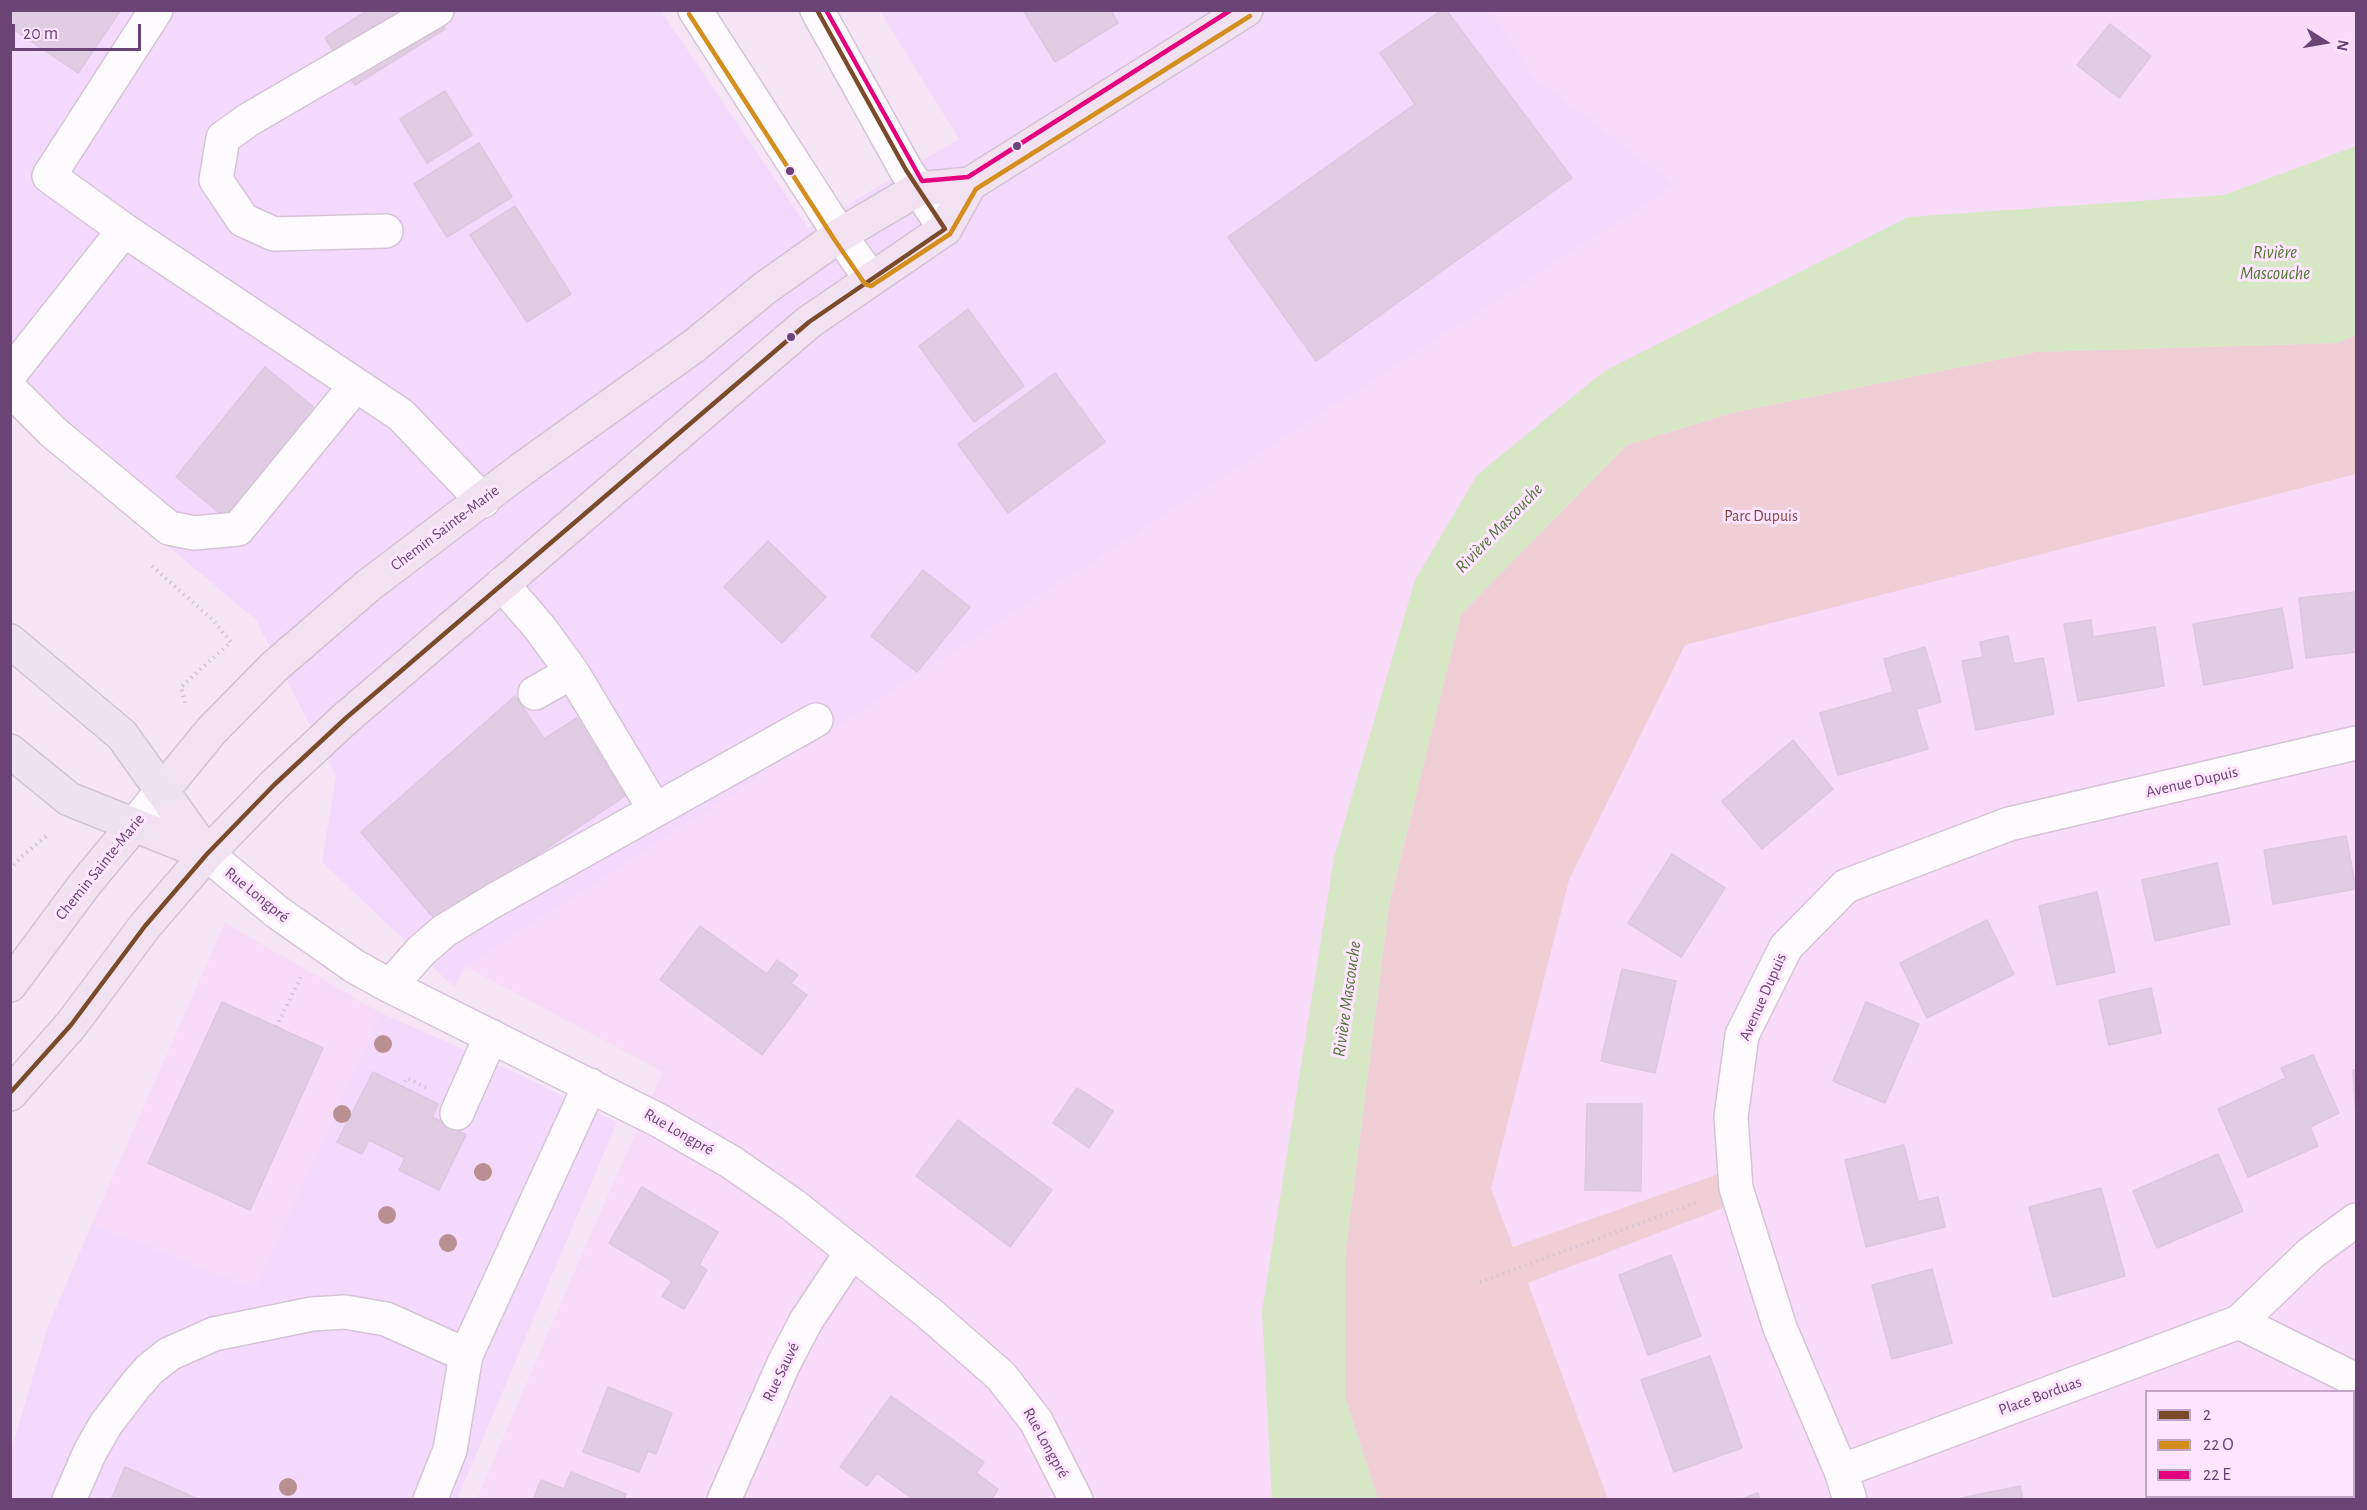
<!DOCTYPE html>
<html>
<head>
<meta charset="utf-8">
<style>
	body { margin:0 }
	#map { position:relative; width:2367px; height:1510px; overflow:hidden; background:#f6e5f6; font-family:"Alegreya Sans",sans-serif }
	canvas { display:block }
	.frame { position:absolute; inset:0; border:12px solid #6a4475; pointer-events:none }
	.legend { position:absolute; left:2145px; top:1390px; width:210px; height:108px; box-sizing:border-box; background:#ffe5ff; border:2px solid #c3a5c8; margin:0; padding:8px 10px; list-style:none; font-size:18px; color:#6a4475 }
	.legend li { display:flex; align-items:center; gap:12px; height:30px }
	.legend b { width:30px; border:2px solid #c3a5c8 }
	.north { position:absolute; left:2295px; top:12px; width:60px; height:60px; -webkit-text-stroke:4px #ffe5ff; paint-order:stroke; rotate:101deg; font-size:16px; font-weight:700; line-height:24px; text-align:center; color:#6a4475 }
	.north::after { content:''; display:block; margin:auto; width:21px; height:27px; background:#6a4475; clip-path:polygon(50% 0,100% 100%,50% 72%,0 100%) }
	.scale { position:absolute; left:12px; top:24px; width:129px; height:27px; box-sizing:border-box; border:3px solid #6a4475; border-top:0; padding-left:8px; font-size:18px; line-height:21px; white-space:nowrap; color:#6a4475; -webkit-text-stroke:4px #ffe5ff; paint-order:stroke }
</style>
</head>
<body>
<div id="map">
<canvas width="2367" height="1510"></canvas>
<div class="frame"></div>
<ul class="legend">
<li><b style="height:8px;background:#7a4b2a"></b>2</li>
<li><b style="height:8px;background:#d48e1d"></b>22 O</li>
<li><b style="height:8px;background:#e5007d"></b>22 E</li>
</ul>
<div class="north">N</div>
<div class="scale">20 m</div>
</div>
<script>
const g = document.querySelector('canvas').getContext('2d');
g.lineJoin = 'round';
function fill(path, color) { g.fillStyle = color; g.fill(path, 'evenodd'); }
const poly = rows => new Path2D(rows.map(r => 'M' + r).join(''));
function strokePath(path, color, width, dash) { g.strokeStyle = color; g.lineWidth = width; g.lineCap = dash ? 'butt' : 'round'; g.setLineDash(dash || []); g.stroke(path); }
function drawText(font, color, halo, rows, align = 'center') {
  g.font = font + ' "Alegreya Sans",sans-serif'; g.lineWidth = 6; g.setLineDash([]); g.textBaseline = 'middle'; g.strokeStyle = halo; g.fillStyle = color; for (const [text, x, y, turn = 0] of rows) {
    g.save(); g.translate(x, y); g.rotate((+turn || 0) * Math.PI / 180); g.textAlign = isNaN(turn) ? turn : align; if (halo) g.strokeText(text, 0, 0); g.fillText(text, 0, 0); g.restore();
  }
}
fill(poly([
	[1491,11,2356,11,2356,1499,477,1499,583,1252,663,1072,465,966,1675,185,1533,76],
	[2146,1392,2354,1392,2354,1496,2146,1496],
	[225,923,381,1013,255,1289,92,1224]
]), '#f8daf9');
fill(poly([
	[11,11,661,11,808,228,959,139,880,11,1491,11,1533,76,1675,185,466,966,454,987,322,862,336,776,256,620,11,414],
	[381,1013,510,1070,617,1122,457,1499,11,1499,10,1455,47,1329,92,1224,255,1289]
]), '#f3d9fb');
fill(poly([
	[2356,335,2356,474,1685,645,1569,880,1491,1189,1513,1247,1724,1172,1728,1206,1528,1283,1608,1499,1378,1499,1345,1397,1345,1256,1389,905,1461,614,1627,445,1735,412,2036,352,2337,343]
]), '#f0ced6');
fill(poly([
	[2356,146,2356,335,2338,343,2036,352,1735,412,1627,445,1461,614,1389,905,1345,1256,1345,1397,1378,1499,1272,1499,1262,1311,1334,858,1415,580,1477,475,1603,372,1908,217,2224,195]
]), '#d7e7c6');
const building = poly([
	[10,10,121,10,78,73,10,27,10,10],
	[368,10,433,10,445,29,355,85,325,38,368,10],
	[1023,10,1111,10,1118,23,1055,62,1023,10],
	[1442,10,1446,10,1572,178,1316,361,1228,237,1415,104,1380,53,1442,10],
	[2110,24,2151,56,2119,98,2077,65,2110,24],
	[445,91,472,135,427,163,400,119,445,91],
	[479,143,512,197,447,237,414,184,479,143],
	[515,206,571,294,527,322,470,235,515,206],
	[968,309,1024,386,974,422,919,346,968,309],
	[265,367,322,414,232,523,176,477,265,367],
	[1055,373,1105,442,1008,513,958,444,1055,373],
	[768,541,826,597,782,643,724,587,768,541],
	[923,570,970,607,917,672,871,636,923,570],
	[2356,592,2356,652,2306,658,2299,598,2356,592],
	[2282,608,2293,668,2204,685,2193,624,2282,608],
	[2091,620,2093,637,2155,627,2164,686,2078,701,2064,624,2091,620],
	[2008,636,2014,664,2043,658,2054,714,1976,730,1962,661,1983,657,1980,642,2008,636],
	[1925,647,1941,702,1916,709,1928,749,1838,775,1820,713,1893,692,1884,659,1925,647],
	[515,696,544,739,577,718,625,796,437,922,361,832,515,696],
	[1793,740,1833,789,1762,849,1722,801,1793,740],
	[2346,836,2356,889,2273,904,2264,850,2346,836],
	[1672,854,1725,888,1681,957,1628,923,1672,854],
	[2217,863,2230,924,2155,941,2142,880,2217,863],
	[2097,892,2115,972,2057,985,2039,906,2097,892],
	[1987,920,2014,974,1927,1018,1900,963,1987,920],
	[700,926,767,974,777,960,798,975,791,983,807,995,762,1055,660,980,700,926],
	[1622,969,1676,981,1655,1073,1601,1061,1622,969],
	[2151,988,2161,1033,2109,1045,2099,1000,2151,988],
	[222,1002,323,1048,250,1210,148,1163,222,1002],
	[1866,1002,1919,1024,1885,1103,1833,1081,1866,1002],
	[2313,1055,2339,1113,2310,1127,2318,1146,2248,1177,2218,1109,2286,1078,2281,1068,2313,1055],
	[2353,1070,2356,1070,2356,1115,2353,1070],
	[373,1072,438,1104,432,1117,466,1135,439,1190,399,1170,405,1158,369,1140,362,1154,337,1142,373,1072],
	[1077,1088,1113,1111,1089,1148,1053,1123,1077,1088],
	[1587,1104,1642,1104,1641,1191,1585,1190,1587,1104],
	[958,1120,1052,1190,1010,1247,916,1176,958,1120],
	[1904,1145,1918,1202,1938,1197,1945,1227,1866,1247,1845,1160,1904,1145],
	[2218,1154,2243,1211,2157,1248,2133,1191,2218,1154],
	[642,1187,718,1232,699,1265,707,1270,684,1309,662,1296,672,1281,609,1243,642,1187],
	[2101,1188,2125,1276,2053,1297,2029,1207,2101,1188],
	[1671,1255,1701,1336,1648,1355,1619,1275,1671,1255],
	[1932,1269,1952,1343,1892,1359,1872,1285,1932,1269],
	[1710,1356,1742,1448,1674,1472,1641,1380,1710,1356],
	[608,1387,672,1413,656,1454,648,1451,639,1472,583,1452,608,1387],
	[891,1396,984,1462,976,1473,998,1489,991,1500,914,1500,877,1473,867,1486,840,1467,891,1396],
	[125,1467,200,1500,111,1500,125,1467],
	[571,1472,626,1494,624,1500,533,1500,541,1480,564,1489,571,1472],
	[2020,1486,2023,1500,1961,1500,1961,1498,2020,1486],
	[1758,1493,1760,1500,1739,1500,1758,1493],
	[2156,1496,2230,1496,2230,1500,2156,1500,2156,1496],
	[2259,1496,2349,1496,2349,1500,2259,1500,2259,1496]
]);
fill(building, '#e0cde3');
strokePath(building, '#dcc7df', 1.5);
const minor = poly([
	[156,10,49,176,124,230,401,415,483,501],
	[695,10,840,235,871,279],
	[817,10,906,170,945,229],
	[386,231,274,234,243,220,216,180,223,138,248,120,437,10],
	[10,374,124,230],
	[10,389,53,432,169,528,194,533,238,529,356,385],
	[502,584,540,628,572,672,655,810],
	[535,693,572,672],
	[134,825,162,791],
	[207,854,277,912,354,966,390,986,658,1120,731,1162,793,1205,930,1314,1001,1376,1036,1421,1076,1500],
	[390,986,421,951,444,931,493,901,816,720],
	[457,1113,491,1036],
	[2239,1322,2356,1380],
	[1841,1471,2239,1322,2311,1253,2356,1220],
	[69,1500,90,1452,106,1424,135,1386,150,1369,169,1354,214,1334,312,1314,345,1312,386,1319,466,1355,590,1085],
	[430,1500,450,1450,466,1355],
	[724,1500,784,1363,806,1321,851,1253],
	[1850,1500,1841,1471,1780,1328,1736,1188,1731,1117,1742,1035,1786,947,1846,886,2009,824,2356,743]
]);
const major = poly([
	[207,854,162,791,212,730,274,667,369,585,522,469,694,346,765,288,840,235,918,189,970,184,1246,10],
	[10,985,85,884,134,825,207,854],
	[10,1094,71,1025,145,926,207,854,274,785,346,718,809,322,945,229,970,184]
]);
const highway = poly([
	[10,641,122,735,162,791],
	[10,751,69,799,134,825]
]);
strokePath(minor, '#d6c3d7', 36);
strokePath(major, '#d2c2d5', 36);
strokePath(highway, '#d2c2d5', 36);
strokePath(poly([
	[152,566,213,620,231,642,181,687,185,703],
	[10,870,21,857,49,834],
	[276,1027,301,977],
	[402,1087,407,1078,427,1088],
	[1480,1282,1698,1202]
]), '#d2c5d5', 4, [1.5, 4.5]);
strokePath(minor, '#fefbfe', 33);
strokePath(major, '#f2e2f1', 33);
strokePath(highway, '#ede2f1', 33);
strokePath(poly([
	[10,1093,71,1025,145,926,207,854,274,785,346,718,809,322,945,229,906,170,817,10]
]), '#7a4b2a', 4.5);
strokePath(poly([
	[689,14,834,239,865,284,871,286,950,234,976,189,1250,16]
]), '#d48e1d', 4.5);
strokePath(poly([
	[826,10,922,181,968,177,1231,10]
]), '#e5007d', 4.5);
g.fillStyle = '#ba8f92';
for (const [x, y] of [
	[383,1044],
	[342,1114],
	[483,1172],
	[387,1215],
	[448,1243],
	[288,1487]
]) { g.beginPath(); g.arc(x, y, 9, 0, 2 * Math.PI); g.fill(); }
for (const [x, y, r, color] of [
	[1017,146,5,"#6a4475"],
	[790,171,5,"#6a4475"],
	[791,337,5,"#6a4475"]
]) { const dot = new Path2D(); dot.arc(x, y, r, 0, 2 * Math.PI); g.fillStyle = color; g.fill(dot); strokePath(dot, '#ffe5ff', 2); }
drawText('16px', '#884840', '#ffe5ff', [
	["Parc Dupuis",1761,516]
]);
drawText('16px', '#6a4475', '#ffe5ff', [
	["Chemin Sainte-Marie",445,528,-37],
	["Avenue Dupuis",2192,782,-13],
	["Chemin Sainte-Marie",100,867,-51],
	["Rue Longpré",257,895,39],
	["Avenue Dupuis",1763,997,-66],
	["Rue Longpré",679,1132,30],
	["Rue Sauvé",781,1372,-64],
	["Place Borduas",2040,1396,-20],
	["Rue Longpré",1046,1443,61]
]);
drawText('italic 18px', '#507535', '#ffe5ff', [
	["Rivière",2275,253],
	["Mascouche",2275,274],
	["Rivière Mascouche",1499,528,-46],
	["Rivière Mascouche",1347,999,-82]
]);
</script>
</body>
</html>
